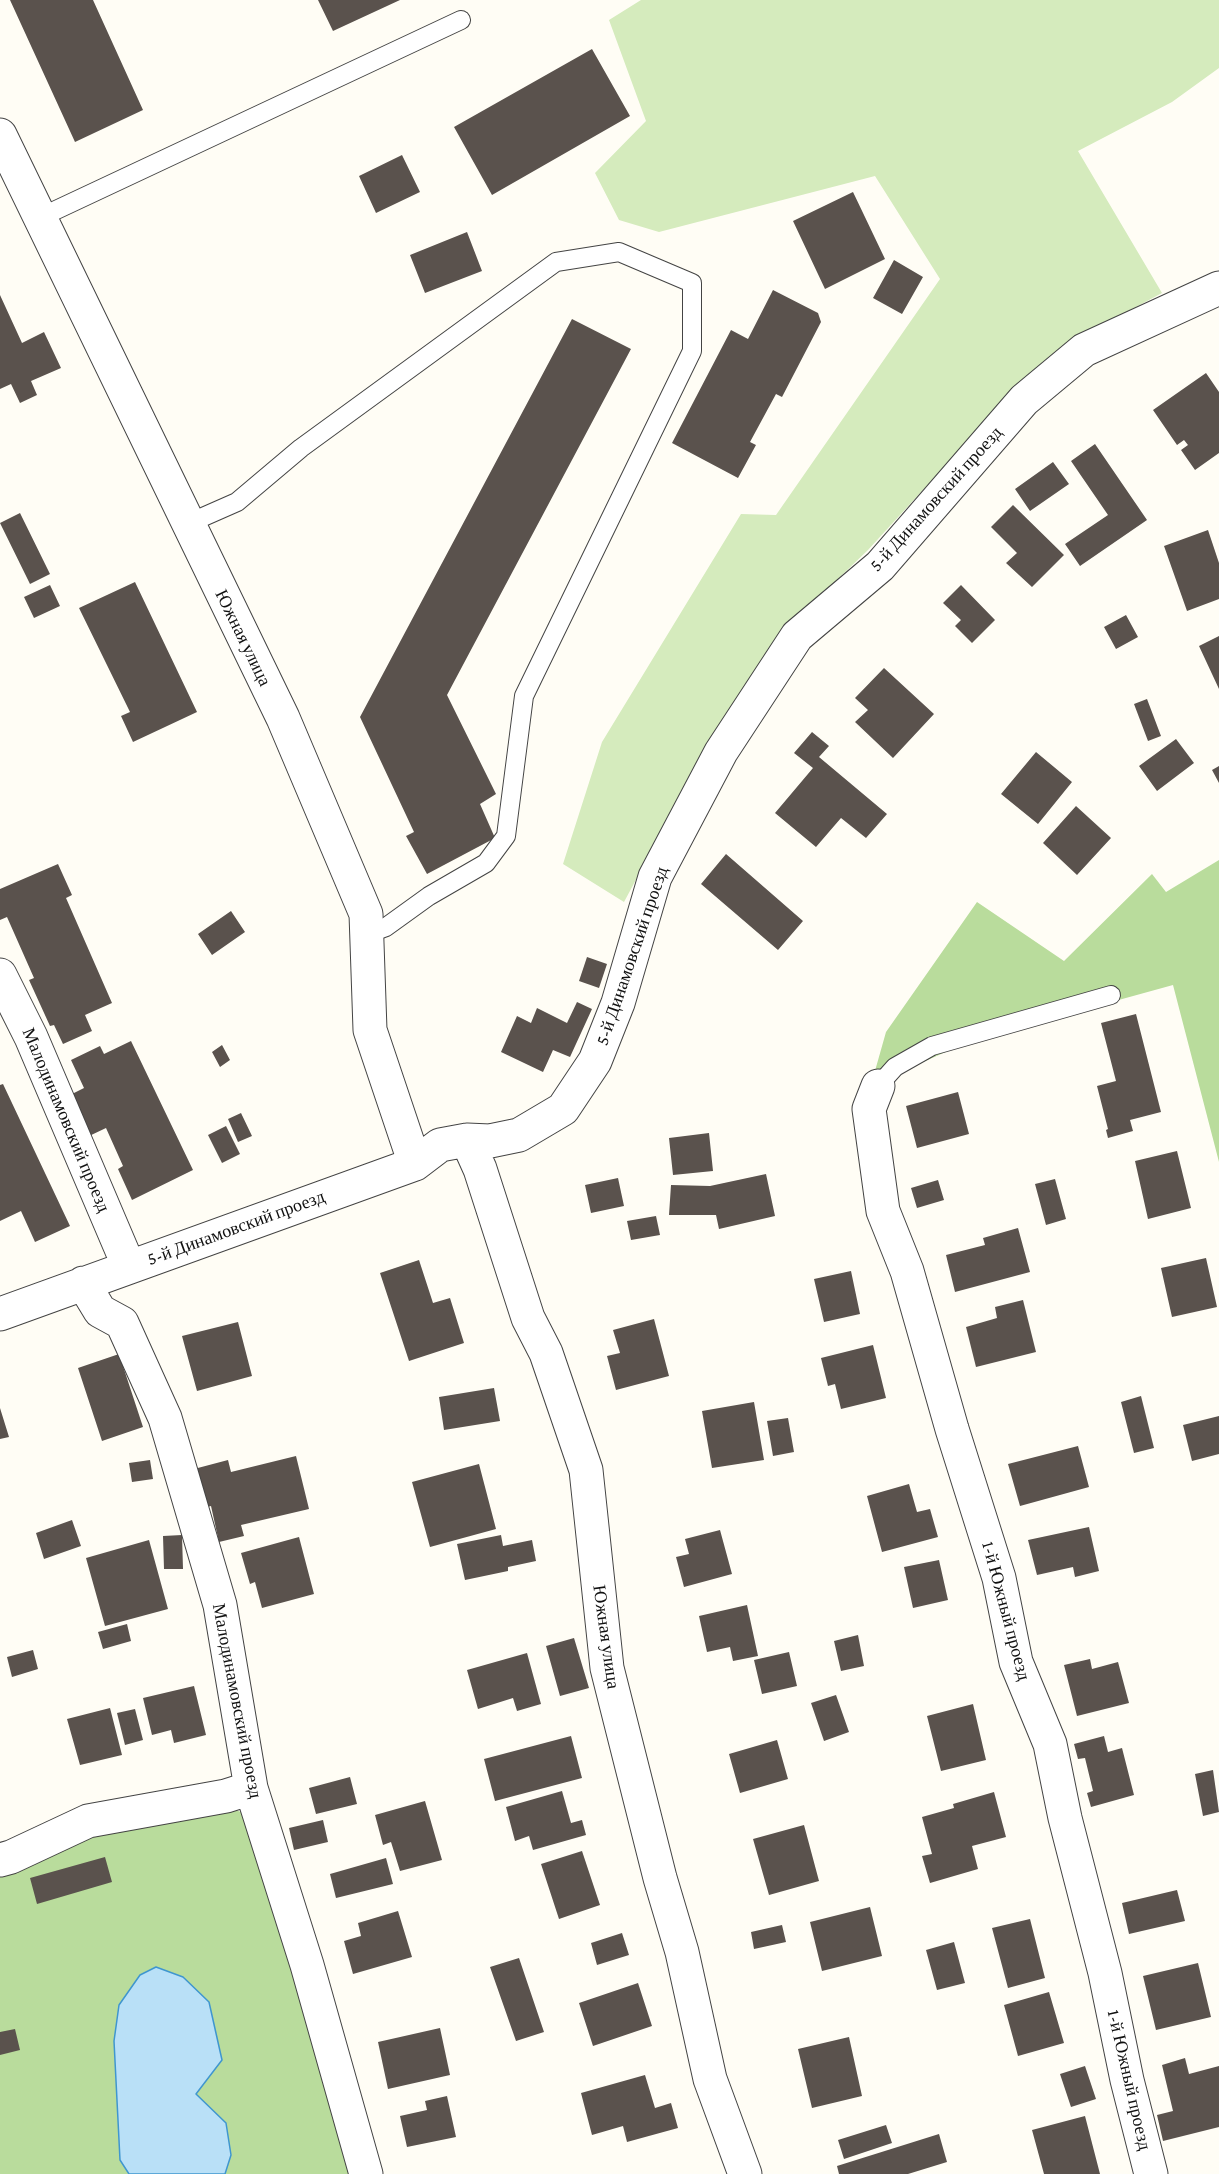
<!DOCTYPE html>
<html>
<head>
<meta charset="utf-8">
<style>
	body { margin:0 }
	canvas { display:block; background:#fffdf5 }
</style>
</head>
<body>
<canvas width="1219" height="2174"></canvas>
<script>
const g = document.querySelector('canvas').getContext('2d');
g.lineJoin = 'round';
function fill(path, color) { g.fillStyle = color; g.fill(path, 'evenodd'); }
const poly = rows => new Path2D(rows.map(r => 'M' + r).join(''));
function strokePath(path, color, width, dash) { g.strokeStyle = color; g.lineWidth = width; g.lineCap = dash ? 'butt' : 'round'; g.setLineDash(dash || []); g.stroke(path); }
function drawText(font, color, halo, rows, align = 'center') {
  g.font = font + ' "Crimson Pro",serif'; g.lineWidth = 6; g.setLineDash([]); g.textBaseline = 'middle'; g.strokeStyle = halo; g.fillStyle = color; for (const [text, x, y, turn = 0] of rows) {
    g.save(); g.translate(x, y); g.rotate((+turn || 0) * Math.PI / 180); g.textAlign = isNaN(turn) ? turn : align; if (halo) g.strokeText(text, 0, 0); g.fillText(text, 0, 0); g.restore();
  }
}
fill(poly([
	[641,0,1219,0,1219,68,1172,102,1078,151,1162,293,1082,336,1018,386,868,550,788,627,710,742,624,902,563,864,602,742,741,514,776,515,940,279,875,176,659,232,619,220,595,173,646,121,609,20]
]), '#d5ebbd');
fill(poly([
	[1219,860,1219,1162,1173,985,970,1041,901,1072,873,1078,886,1032,977,902,1064,961,1152,874,1166,892],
	[225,1806,241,1812,256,1831,353,2174,225,2174,231,2155,226,2124,196,2094,222,2060,209,2002,114,2040,120,2159,129,2174,0,2174,0,1868,90,1827]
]), '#b9dc9c');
const water = poly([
	[156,1967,183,1977,209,2002,222,2060,196,2094,226,2123,231,2155,225,2174,129,2174,120,2160,114,2041,119,2005,140,1975,156,1967]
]);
fill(water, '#b9e0f7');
strokePath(water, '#3f96cf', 1.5);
fill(poly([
	[10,0,93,0,143,110,75,142],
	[318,0,400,0,333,31],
	[592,49,630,116,492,195,454,127],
	[402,155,420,192,376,213,359,176],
	[853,192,885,259,825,289,793,221],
	[467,232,482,271,425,293,410,255],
	[894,260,923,277,902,314,873,298],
	[773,290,818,313,821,322,782,397,776,394,750,442,756,445,738,478,672,443,731,330,748,339],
	[0,295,22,343,44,332,61,368,31,381,37,395,20,403,11,384,0,389],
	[572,319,631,349,447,695,496,794,480,804,495,838,427,874,406,836,414,832,360,717],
	[1206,373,1219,392,1219,453,1195,470,1181,450,1188,445,1184,440,1177,445,1153,410],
	[1095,444,1147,520,1080,566,1065,544,1108,515,1071,461],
	[1053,462,1069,484,1030,511,1015,489],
	[1013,505,1064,555,1032,587,1006,563,1017,553,991,527],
	[20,513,50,574,30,584,0,523],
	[1208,530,1219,563,1219,599,1187,611,1164,546],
	[135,582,197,712,133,742,121,716,130,712,79,608],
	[50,585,60,606,34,618,24,597],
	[961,585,995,620,972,643,955,626,961,620,943,603],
	[1126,615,1138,637,1116,649,1104,627],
	[1219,636,1219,689,1199,646],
	[884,668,934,714,893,758,855,722,868,710,855,698],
	[1147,699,1161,736,1148,741,1134,704],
	[812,732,829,746,819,757,887,814,866,838,841,818,816,847,775,813,813,768,794,753],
	[1176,739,1194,763,1157,791,1139,766],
	[1036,752,1072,782,1038,824,1001,794],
	[1219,766,1219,783,1212,770],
	[1076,806,1111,838,1077,875,1043,843],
	[726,854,803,921,778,950,701,884],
	[58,864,72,895,66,898,112,1003,85,1015,92,1031,63,1044,54,1025,50,1026,29,980,34,978,7,917,0,920,0,889],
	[231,911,245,932,212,955,198,934],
	[587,957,607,964,599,988,579,981],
	[577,1002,592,1009,570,1057,553,1050,543,1072,501,1052,517,1016,531,1023,537,1008,567,1023],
	[1136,1014,1161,1112,1130,1120,1133,1131,1108,1138,1106,1130,1108,1129,1097,1086,1116,1081,1101,1023],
	[131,1041,193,1170,132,1200,118,1169,123,1166,106,1128,87,1137,68,1096,84,1088,71,1060,100,1046,104,1054],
	[222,1045,230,1060,220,1067,212,1052],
	[3,1084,70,1226,35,1242,21,1211,0,1221,0,1085],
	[958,1092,969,1134,917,1148,906,1106],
	[241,1113,252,1136,238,1142,228,1119],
	[226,1126,240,1154,222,1163,208,1135],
	[709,1133,713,1171,673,1175,669,1138],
	[1177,1151,1191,1208,1148,1219,1135,1161],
	[766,1174,775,1216,719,1229,716,1215,669,1215,671,1185,710,1186],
	[618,1178,624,1206,591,1213,585,1185],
	[1055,1179,1066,1219,1046,1225,1035,1184],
	[938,1180,944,1200,917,1208,911,1188],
	[656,1216,660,1235,631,1240,627,1221],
	[1018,1228,1030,1272,955,1292,946,1255,985,1245,983,1238],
	[1206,1258,1217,1307,1172,1317,1161,1268],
	[419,1260,433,1303,450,1298,464,1343,409,1361,380,1273],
	[851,1271,860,1314,824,1322,814,1279],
	[1023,1300,1036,1352,976,1367,966,1327,997,1318,995,1307],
	[654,1319,669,1376,616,1390,607,1356,620,1353,613,1330],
	[238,1322,252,1376,197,1391,182,1336],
	[873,1345,886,1398,841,1409,835,1384,828,1386,821,1358],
	[119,1354,143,1427,102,1441,78,1368],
	[494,1388,500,1421,444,1430,439,1397],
	[1141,1396,1154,1448,1134,1453,1121,1402],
	[754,1402,764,1460,712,1468,702,1411],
	[0,1408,9,1437,0,1439],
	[1219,1416,1219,1454,1192,1461,1183,1425],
	[788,1418,794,1452,773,1456,767,1421],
	[1078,1446,1089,1487,1020,1506,1008,1464],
	[296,1456,309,1509,241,1525,244,1536,219,1542,211,1506,204,1508,194,1469,228,1460,231,1472],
	[150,1460,153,1479,132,1482,129,1463],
	[479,1464,496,1529,430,1547,412,1482],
	[909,1484,917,1512,930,1509,938,1537,882,1552,867,1496],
	[72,1520,81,1546,44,1559,36,1533],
	[1089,1527,1099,1571,1075,1577,1073,1567,1037,1575,1028,1540],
	[720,1530,732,1574,684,1587,676,1557,689,1554,685,1539],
	[182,1535,183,1569,164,1569,163,1536],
	[501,1535,503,1546,532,1540,536,1561,508,1567,508,1571,465,1580,457,1544],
	[299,1537,314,1594,262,1608,255,1582,250,1584,241,1553],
	[149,1540,168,1609,105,1626,86,1558],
	[939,1560,948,1600,913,1608,904,1567],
	[747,1605,758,1656,733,1661,730,1647,707,1652,699,1616],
	[127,1624,131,1641,103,1649,98,1632],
	[858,1635,864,1666,841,1671,834,1641],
	[574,1638,589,1688,560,1696,546,1646],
	[33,1650,38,1669,12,1677,7,1657],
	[789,1652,797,1686,762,1694,754,1660],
	[527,1653,541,1704,517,1711,513,1698,478,1709,467,1670],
	[1090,1659,1092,1669,1118,1662,1129,1703,1077,1716,1064,1665],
	[194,1686,206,1735,174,1743,171,1730,152,1735,143,1698],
	[836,1695,849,1732,824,1741,811,1703],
	[973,1704,986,1760,941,1771,927,1716],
	[110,1708,122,1755,80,1765,67,1719],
	[135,1709,143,1740,125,1745,117,1713],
	[571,1736,582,1778,495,1801,484,1759],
	[1104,1736,1108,1752,1122,1748,1134,1795,1091,1807,1087,1793,1093,1791,1085,1758,1078,1759,1074,1744],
	[777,1740,788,1779,740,1793,729,1754],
	[1213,1770,1219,1812,1203,1816,1195,1774],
	[350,1777,357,1804,316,1814,309,1788],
	[562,1791,571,1823,582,1820,586,1835,533,1850,529,1836,515,1841,506,1807],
	[994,1792,1006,1837,972,1846,978,1869,930,1883,922,1856,932,1854,922,1817,954,1808,953,1804],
	[425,1801,442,1860,400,1871,391,1842,383,1845,375,1815],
	[323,1820,328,1842,294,1850,289,1828],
	[804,1825,819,1881,769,1895,753,1839],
	[582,1851,600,1905,559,1919,541,1864],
	[105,1857,112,1882,37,1904,30,1878],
	[386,1858,393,1884,336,1898,330,1874],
	[1177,1890,1185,1921,1129,1934,1122,1903],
	[870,1907,882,1956,822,1971,810,1922],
	[398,1911,412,1957,353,1974,344,1941,361,1936,358,1923],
	[1030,1919,1045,1978,1008,1988,992,1928],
	[782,1925,786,1942,754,1949,751,1932],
	[622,1933,629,1955,597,1965,591,1943],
	[954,1942,965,1983,937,1990,926,1950],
	[519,1958,544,2032,516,2041,490,1967],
	[1198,1963,1211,2017,1156,2030,1143,1976],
	[638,1983,652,2026,593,2046,579,2003],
	[1049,1992,1064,2043,1018,2056,1004,2005],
	[440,2028,450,2075,388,2089,378,2042],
	[15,2029,20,2050,0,2055,0,2032],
	[849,2037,862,2096,812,2108,798,2049],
	[1185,2058,1189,2074,1219,2066,1219,2127,1163,2141,1157,2115,1173,2111,1162,2065],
	[1085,2066,1096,2099,1071,2107,1060,2074],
	[645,2075,655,2108,671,2103,678,2128,627,2142,623,2126,592,2135,581,2093],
	[447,2096,456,2137,407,2147,400,2116,427,2110,425,2101],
	[1085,2116,1100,2174,1044,2174,1032,2130],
	[886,2125,892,2143,844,2159,838,2140],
	[939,2134,947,2162,908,2174,839,2174,837,2166]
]), '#5a524d');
const service = poly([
	[39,218,461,20],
	[187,524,237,502,301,448,556,262,619,252,692,283,692,351,524,696,506,836,486,863,429,896,386,927,367,934],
	[878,1086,895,1067,932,1046,1111,995]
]);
const minor = poly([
	[0,135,283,718,366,914,370,1030,415,1164],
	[0,975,31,1037,129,1267],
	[878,1086,869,1109,883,1211,907,1271,952,1429,999,1578,1016,1662,1050,1744,1065,1818,1105,1973,1127,2080,1151,2174],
	[467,1140,480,1169,528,1318,546,1353,586,1470,607,1668,660,1878,682,1952,710,2079,745,2174],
	[83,1283,100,1311,122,1323,165,1418,220,1605,251,1788,307,1965,366,2174],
	[0,1314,415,1164,440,1145,467,1140,490,1141,519,1135,563,1109,595,1061,618,1003,655,877,721,752,797,636,880,566,1024,400,1084,350,1219,288],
	[0,1860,11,1857,88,1821,226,1796,251,1788]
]);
strokePath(service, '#444', 20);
strokePath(minor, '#444', 35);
strokePath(service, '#fff', 18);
strokePath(minor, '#fff', 33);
drawText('18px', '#111', '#fff', [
	["5-й Динамовский проезд",936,499,-48],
	["Южная улица",243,638,64],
	["5-й Динамовский проезд",632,956,-71],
	["Малодинамовский проезд",66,1120,67],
	["5-й Динамовский проезд",236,1228,-20],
	["1-й Южный проезд",1006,1611,75],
	["Южная улица",606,1637,82],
	["Малодинамовский проезд",237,1701,79],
	["1-й Южный проезд",1129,2080,77]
]);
</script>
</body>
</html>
